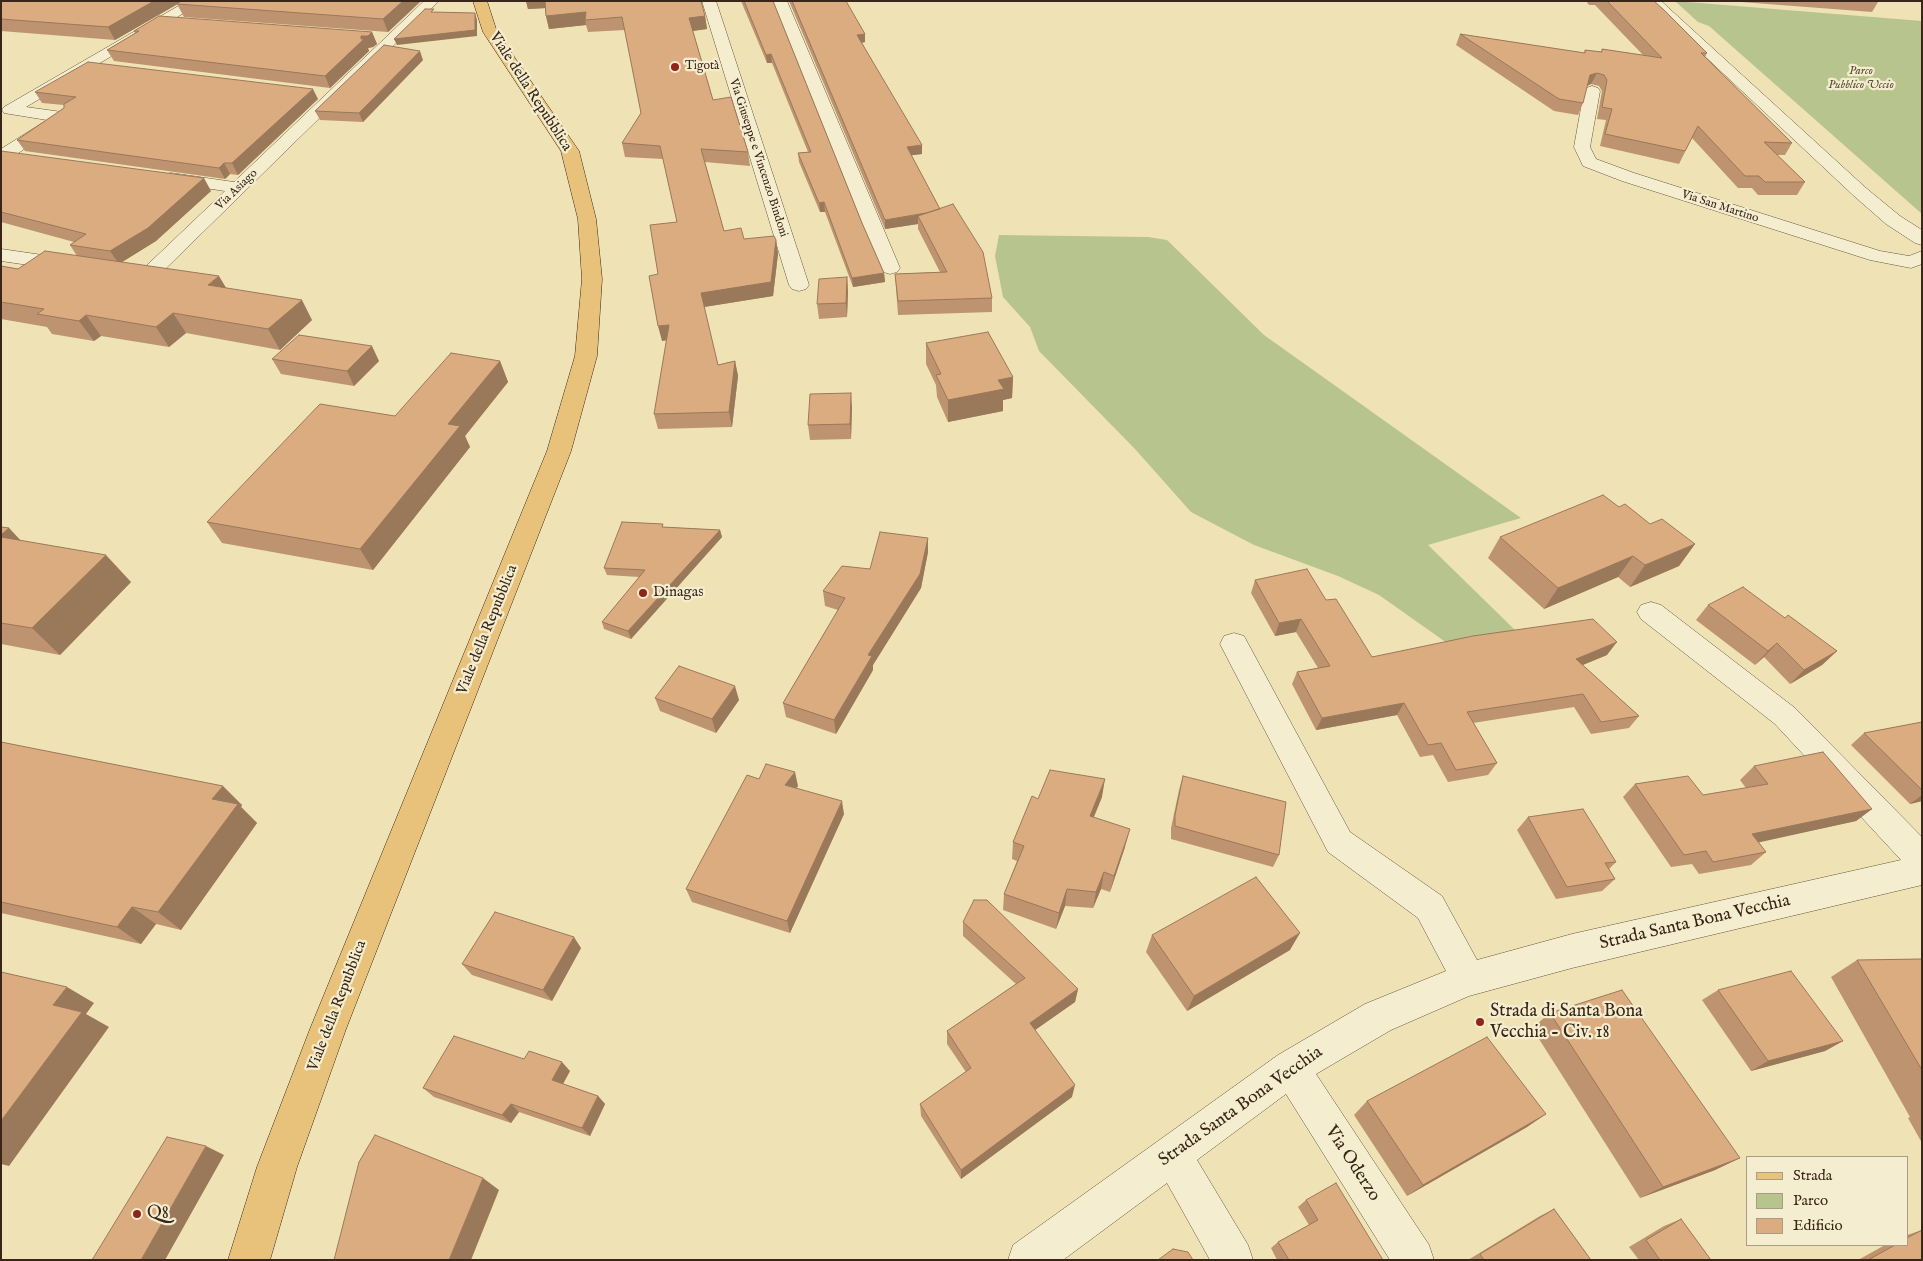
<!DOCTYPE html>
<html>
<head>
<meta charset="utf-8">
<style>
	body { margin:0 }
	#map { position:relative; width:1923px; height:1261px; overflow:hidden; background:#efe3b5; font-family:"IM FELL English",serif }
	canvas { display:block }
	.frame { position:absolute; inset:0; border:2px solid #392618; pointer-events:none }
	.legend { position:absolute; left:1746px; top:1156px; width:162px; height:90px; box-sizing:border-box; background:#f5edcf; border:1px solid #aa9d86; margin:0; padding:6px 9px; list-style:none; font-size:15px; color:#392618 }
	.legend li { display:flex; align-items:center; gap:10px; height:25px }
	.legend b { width:25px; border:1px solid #aa9d86 }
</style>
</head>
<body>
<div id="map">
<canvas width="1923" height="1261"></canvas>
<div class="frame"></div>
<ul class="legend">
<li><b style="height:6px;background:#e8c27a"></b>Strada</li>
<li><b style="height:14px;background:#b7c48e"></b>Parco</li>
<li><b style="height:14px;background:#dcac81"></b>Edificio</li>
</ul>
</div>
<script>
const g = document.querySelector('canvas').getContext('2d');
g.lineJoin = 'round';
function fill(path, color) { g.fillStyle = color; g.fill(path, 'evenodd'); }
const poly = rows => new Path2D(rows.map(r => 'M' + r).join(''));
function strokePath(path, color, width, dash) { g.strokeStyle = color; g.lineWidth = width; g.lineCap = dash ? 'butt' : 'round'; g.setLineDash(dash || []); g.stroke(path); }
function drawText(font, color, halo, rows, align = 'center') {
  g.font = font + ' "IM FELL English",serif'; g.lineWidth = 4.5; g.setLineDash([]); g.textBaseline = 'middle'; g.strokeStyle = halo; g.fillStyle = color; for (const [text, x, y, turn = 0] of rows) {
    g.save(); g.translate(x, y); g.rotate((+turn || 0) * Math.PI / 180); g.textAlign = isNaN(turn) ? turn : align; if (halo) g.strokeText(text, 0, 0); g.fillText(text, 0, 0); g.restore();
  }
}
fill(poly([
	[1675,1,1922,21,1922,214,1709,26,1698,22],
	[999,235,1148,237,1167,240,1264,335,1521,518,1428,545,1515,630,1447,643,1379,595,1338,576,1254,545,1191,512,1135,449,1039,351,1030,327,1003,297,995,256]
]), '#b7c48e');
const minor = poly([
	[187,1,204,1,26,107,62,112,68,114,70,117,7,161,1,162,1,149,47,120,4,113,2,110,4,107,187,1],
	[424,1,439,1,154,280,147,282,115,276,112,272,115,268,122,266,143,269,225,191,165,182,162,178,165,174,171,173,234,182,424,1],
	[702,1,716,1,809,285,806,289,799,291,792,289,789,285,702,1],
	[773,1,787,1,900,268,897,272,890,274,883,272,880,268,773,1],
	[1646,1,1661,1,1866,188,1900,216,1922,230,1922,245,1915,243,1886,224,1854,196,1646,1],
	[1592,86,1598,88,1600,91,1590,147,1596,159,1634,173,1880,251,1909,256,1922,251,1922,264,1911,268,1870,260,1622,181,1583,166,1574,147,1584,91,1586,88,1592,86],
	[1,249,70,259,77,261,80,265,77,269,70,271,1,261,1,249],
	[1651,602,1661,605,1795,708,1922,837,1922,885,1572,968,1469,996,1391,1030,1316,1074,1429,1245,1434,1260,1390,1260,1286,1094,1197,1160,1248,1245,1253,1260,1210,1260,1167,1183,1063,1260,1008,1260,1013,1245,1278,1055,1365,1004,1446,971,1418,918,1328,852,1220,644,1224,636,1234,633,1244,636,1350,832,1442,896,1477,960,1572,934,1901,860,1775,724,1641,619,1637,612,1641,605,1651,602]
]);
const major = poly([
	[473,1,487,1,497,32,579,151,596,219,602,279,597,356,571,451,346,1029,297,1167,270,1260,228,1260,257,1167,310,1029,547,451,575,356,582,279,578,219,561,151,483,32,473,1]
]);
strokePath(minor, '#66553f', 1);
strokePath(major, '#392618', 1);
fill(minor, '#f5edcf');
fill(major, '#e8c27a');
fill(poly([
	[1,1,421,1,388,32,184,17,177,4,115,40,1,31],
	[526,1,705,16,707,29,693,31,713,100,748,152,750,166,705,162,724,231,744,239,776,240,778,254,773,296,704,307,718,365,735,361,738,376,732,427,658,429,654,414,667,340,662,341,658,274,677,222,663,159,625,157,622,143,641,113,625,30,588,32,586,25,549,29,546,16,545,8,528,9],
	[741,1,773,1,862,223,884,273,885,282,853,287,825,212,820,212,799,162,798,153,808,152,772,63,767,63],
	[789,1,846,1,865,42,862,43,922,154,911,155,940,209,992,298,992,312,898,315,895,274,940,272,918,229,918,224,885,229],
	[1586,1,1654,1,1707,53,1705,57,1792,143,1785,155,1777,155,1805,182,1797,195,1758,195,1752,188,1738,188,1692,138,1679,164,1600,146,1606,120,1597,119,1602,91,1599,86,1591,84,1587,86,1583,103,1578,115,1554,111,1456,45,1460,34,1584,53,1585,50,1601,52,1602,49,1643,55,1595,5,1589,5],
	[1728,1,1878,1,1878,2,1872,12],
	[134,31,372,32,377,44,373,47,368,48,369,51,330,88,114,61,107,50,135,33],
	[423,60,363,122,320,120,315,111],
	[35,92,318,99,238,175,230,174,225,179,25,151,17,140,64,108,64,105,42,103],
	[1,151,211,191,156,241,122,262,226,288,312,320,280,350,186,333,169,347,101,336,94,341,52,334,47,327,1,319,1,266,18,269,77,256,70,245,74,242,1,222],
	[847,277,848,292,847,317,819,319,817,304],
	[926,343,1013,377,1012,398,1003,400,1003,411,948,422,937,397,936,385,926,364],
	[272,359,379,361,354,386,281,374],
	[500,361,508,382,465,436,470,447,373,570,222,543,207,522,395,416],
	[852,407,851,439,810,440,808,425],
	[1619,507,1650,524,1695,544,1679,566,1630,587,1618,577,1544,609,1488,558,1500,537],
	[1,527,9,528,20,540,131,582,60,655,1,644],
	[664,527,720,530,722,537,631,639,604,629,602,622,639,577,607,575,604,568],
	[928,552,921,588,873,665,873,670,836,734,786,717,783,703,838,610,825,606,823,591,870,569],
	[1255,580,1326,600,1372,657,1607,655,1582,665,1639,716,1629,728,1591,734,1574,707,1473,723,1497,763,1488,775,1448,782,1433,755,1420,757,1397,715,1316,730,1292,684,1297,672,1318,668,1296,632,1275,636,1251,593],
	[1708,605,1785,618,1837,651,1822,665,1790,684,1764,657,1755,665,1696,620],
	[655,698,739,700,716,733,660,711],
	[1922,722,1922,801,1910,804,1851,745,1864,733],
	[1,742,242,805,241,807,257,823,181,930,156,924,141,944,1,913],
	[1754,766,1872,809,1856,821,1758,842,1766,852,1751,865,1699,874,1692,864,1671,867,1623,797,1635,784,1703,795,1746,788,1740,780],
	[1183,776,1279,855,1273,867,1171,839,1171,828,1179,790],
	[759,779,798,786,796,788,844,814,790,933,692,902,686,889],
	[1102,797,1094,817,1125,847,1110,892,1101,889,1093,908,1065,906,1056,929,1003,910,1004,894,1017,861,1012,859,1013,842,1038,799],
	[1528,817,1616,862,1609,869,1615,879,1602,891,1556,899,1517,830],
	[963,922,1078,989,1075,1002,1035,1030,1072,1097,961,1179,921,1116,920,1104,966,1072,947,1044,947,1031,1016,984,963,936],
	[1152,935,1290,950,1187,1011,1146,952],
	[581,948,552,1001,472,975,462,964],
	[1922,959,1922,1143,1908,1118,1910,1117,1831,977,1857,960],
	[1718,990,1843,1041,1825,1051,1751,1071,1702,1000],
	[1550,1013,1740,1158,1715,1170,1640,1198,1532,1028],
	[524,1059,570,1071,563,1084,598,1096,605,1104,590,1136,519,1112,511,1123,434,1097,423,1088],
	[1367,1101,1546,1114,1527,1127,1407,1196,1354,1115],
	[1306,1200,1383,1260,1277,1260,1271,1248,1278,1242,1309,1225,1298,1207],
	[1554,1209,1591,1260,1468,1260,1540,1216],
	[1681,1219,1711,1260,1639,1260,1629,1247,1664,1226],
	[1922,1230,1922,1260,1858,1260,1885,1245,1907,1245,1907,1235]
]), '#bd946f');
fill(poly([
	[154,1,183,1,115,40,108,27],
	[403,1,421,1,388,32,383,19],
	[526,1,546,1,548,8,528,9],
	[586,12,585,20,586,25,549,29,546,16],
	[475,13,477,20,477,36,397,45,394,39],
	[705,16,707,29,692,31,689,18],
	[372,32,377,44,373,47,368,48,369,51,330,88,325,76,361,39,361,36],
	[865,34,865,42,858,43,857,35],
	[420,51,423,60,363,122,359,113],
	[771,54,772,63,767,63,766,55],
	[1597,73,1591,84,1584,87,1590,75],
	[313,89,318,99,238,175,232,163],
	[922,145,922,154,907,156,907,147],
	[224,163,230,174,225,179,219,168],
	[204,178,211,191,156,241,119,264,110,251],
	[824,202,825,212,820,212,819,203],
	[941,211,918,216,918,224,885,229,885,220],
	[776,240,778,254,773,296,704,307,701,293],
	[884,273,885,282,853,287,852,278],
	[219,276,231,296,208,285],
	[847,277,848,292,847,317,846,303],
	[302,300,312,320,280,350,268,329],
	[173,313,186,333,169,347,156,327],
	[86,315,101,336,94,341,79,321],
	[669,325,673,339,662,341,658,326],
	[372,346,379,361,354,386,347,371],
	[500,361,508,382,465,436,470,447,373,570,360,549,448,424],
	[735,361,738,376,732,427,729,412],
	[1013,377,1012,398,1003,400,1003,411,948,422,948,400,998,380],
	[851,393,852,407,851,439,850,424],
	[9,528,35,556,1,539,1,535],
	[720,530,722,537,631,639,628,631],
	[928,538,928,552,921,588,873,665,873,670,836,734,834,720,868,655],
	[1695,544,1679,566,1630,587,1645,565],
	[106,555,131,582,60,655,32,628],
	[1633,556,1618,577,1544,609,1558,588],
	[1301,619,1296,632,1275,636,1279,623],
	[1617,642,1607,655,1566,672,1576,659],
	[1777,643,1764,657,1755,665,1768,651],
	[1837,651,1822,665,1790,684,1804,670],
	[735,686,739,700,716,733,712,719],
	[1404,703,1397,715,1316,730,1322,718],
	[795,772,798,786,788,798,785,785],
	[1105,779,1102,797,1087,833,1090,816],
	[223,786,242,805,241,807,257,823,181,930,158,912,212,799],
	[1922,795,1922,801,1910,804],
	[842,801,844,814,790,933,787,921],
	[1872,809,1856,821,1738,847,1752,834],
	[1130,829,1125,847,1110,892,1114,876],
	[1104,872,1101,889,1093,908,1096,892],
	[1067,889,1065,906,1056,929,1059,913],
	[132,907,156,924,141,944,117,927],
	[1300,933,1290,950,1187,1011,1194,996],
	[574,937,581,948,552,1001,543,990],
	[67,987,94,1003,86,1014,109,1027,9,1166,1,1164,1,1121,53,1005],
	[1078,989,1075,1002,1028,1035,1030,1023],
	[1843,1041,1825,1051,1751,1071,1768,1061],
	[562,1062,570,1071,560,1089,552,1080],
	[1075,1085,1072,1097,961,1179,961,1170],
	[598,1096,605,1104,590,1136,582,1128],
	[511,1104,519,1112,511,1123,502,1115],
	[1546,1114,1527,1127,1407,1196,1423,1185],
	[206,1146,224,1155,165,1260,141,1260],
	[1740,1158,1715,1170,1640,1198,1663,1187],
	[483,1178,499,1190,471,1260,449,1260]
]), '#9a785a');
const building = poly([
	[1,1,154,1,108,27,1,19,1,1],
	[181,1,403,1,383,19,177,4,181,1],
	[545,1,701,1,705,16,689,18,713,100,731,97,748,152,701,149,724,231,741,228,744,239,774,236,776,240,771,282,701,293,718,365,735,361,729,412,654,414,669,325,658,326,649,276,658,274,650,225,677,222,660,146,622,143,641,113,622,17,585,20,586,12,546,16,545,1],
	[744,1,773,1,862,223,884,273,852,278,824,202,819,203,798,153,811,152,771,54,766,55,744,1],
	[792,1,846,1,865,34,857,35,922,145,907,147,940,209,926,213,885,220,792,1],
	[1607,1,1654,1,1664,10,1707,53,1701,53,1792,143,1764,142,1805,182,1765,182,1759,176,1745,176,1698,126,1685,151,1605,134,1612,109,1602,107,1607,80,1604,75,1597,73,1590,75,1583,103,1559,99,1460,34,1585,53,1585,50,1602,52,1602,49,1662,58,1607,1],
	[425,9,434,9,431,12,475,13,475,30,394,39,425,9],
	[159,16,372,32,368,36,361,36,361,39,364,39,325,76,107,50,139,31,134,31,159,16],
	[384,45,420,51,359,113,315,111,384,45],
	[88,62,313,89,232,163,224,163,219,168,17,140,64,108,64,104,76,97,35,92,88,62],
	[1,151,204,178,148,228,110,251,70,245,86,234,1,212,1,151],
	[953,204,983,252,992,298,898,301,895,274,947,272,918,216,953,204],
	[45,251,219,276,208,285,302,300,268,329,173,313,156,327,86,315,79,321,37,314,44,309,1,302,1,266,18,269,45,251],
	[847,277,846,303,817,304,819,279,847,277],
	[988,332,1013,377,998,380,1004,389,948,400,936,375,941,374,926,343,988,332],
	[299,335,372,346,347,371,272,359,299,335],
	[451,353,500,361,448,424,460,426,360,549,207,522,320,404,395,416,451,353],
	[851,393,850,424,808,425,810,394,851,393],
	[1603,495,1619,507,1625,504,1650,524,1662,519,1695,544,1645,565,1633,556,1558,588,1500,537,1603,495],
	[622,522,663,524,662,527,720,530,628,631,602,622,645,570,604,568,622,522],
	[1,527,9,528,1,535,1,527],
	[880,532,928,538,920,574,868,655,872,656,834,720,783,703,845,598,823,591,842,566,870,569,880,532],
	[1,537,106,555,32,628,1,623,1,537],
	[1307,569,1326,600,1336,599,1372,657,1473,636,1593,619,1617,642,1576,659,1639,716,1601,722,1583,694,1467,712,1497,763,1456,770,1441,743,1428,745,1404,703,1322,718,1297,672,1330,666,1301,619,1279,623,1255,580,1307,569],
	[1743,587,1785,618,1788,615,1837,651,1804,670,1777,643,1768,651,1708,605,1743,587],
	[679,666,735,686,712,719,655,698,679,666],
	[1922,722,1922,790,1864,733,1922,722],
	[1,742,223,786,212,799,238,804,158,912,132,907,117,927,1,902,1,742],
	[1823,752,1872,809,1752,834,1766,852,1713,862,1706,851,1684,855,1635,784,1688,776,1703,795,1768,784,1754,766,1823,752],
	[766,764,795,772,785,785,842,801,787,921,686,889,747,775,759,779,766,764],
	[1050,770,1105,779,1090,816,1130,829,1114,876,1104,872,1096,892,1067,889,1059,913,1004,894,1024,846,1013,842,1032,796,1038,799,1050,770],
	[1183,776,1286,802,1279,855,1175,826,1175,815,1183,776],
	[1583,809,1616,862,1605,863,1615,879,1567,887,1528,817,1583,809],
	[1256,877,1300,933,1194,996,1152,935,1256,877],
	[974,900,987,900,1078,989,1030,1023,1075,1085,961,1170,920,1104,971,1068,947,1031,1025,978,963,922,974,900],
	[495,912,574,937,543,990,462,964,495,912],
	[1922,959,1922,1070,1857,960,1922,959],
	[1791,971,1843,1041,1768,1061,1718,990,1791,971],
	[1,972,67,987,53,1005,82,1012,1,1121,1,972],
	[1622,990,1740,1158,1663,1187,1550,1013,1622,990],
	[454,1036,524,1059,529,1051,562,1062,552,1080,598,1096,582,1128,511,1104,502,1115,423,1088,454,1036],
	[1487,1037,1546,1114,1423,1185,1367,1101,1487,1037],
	[375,1135,483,1178,449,1260,334,1260,359,1162,375,1135],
	[167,1137,206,1146,141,1260,92,1260,167,1137],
	[1336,1183,1383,1260,1289,1260,1278,1242,1318,1220,1306,1200,1336,1183],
	[1554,1209,1591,1260,1484,1260,1480,1254,1554,1209],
	[1681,1219,1711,1260,1660,1260,1646,1240,1681,1219],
	[1922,1230,1922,1260,1868,1260,1895,1245,1907,1245,1907,1238,1922,1230],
	[1173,1249,1188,1252,1193,1260,1158,1260,1173,1249]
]);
fill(building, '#dcac81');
strokePath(building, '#9a785a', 1);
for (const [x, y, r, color] of [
	[675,67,5,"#8f2418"],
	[643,593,5,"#8f2418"],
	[1480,1022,5,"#8f2418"],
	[137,1214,5,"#8f2418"]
]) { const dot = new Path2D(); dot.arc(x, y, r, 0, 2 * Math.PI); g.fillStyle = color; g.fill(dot); strokePath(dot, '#f5edcf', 2); }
drawText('12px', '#392618', '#f5edcf', [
	["Tigotà",685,67]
], 'left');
drawText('italic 12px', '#584e36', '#f5edcf', [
	["Parco",1861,72],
	["Pubblico Uccio",1861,86]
]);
drawText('12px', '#392618', '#f5edcf', [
	["Via Giuseppe e Vincenzo Bindoni",758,158,72],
	["Via Asiago",237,190,-44],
	["Via San Martino",1720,207,18]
]);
drawText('15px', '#392618', '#f5edcf', [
	["Viale della Repubblica",530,92,57],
	["Viale della Repubblica",488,630,-68],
	["Viale della Repubblica",338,1006,-69]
]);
drawText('15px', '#392618', '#f5edcf', [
	["Dinagas",653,593]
], 'left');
drawText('18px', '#392618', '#f5edcf', [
	["Strada Santa Bona Vecchia",1695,923,-13],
	["Strada Santa Bona Vecchia",1241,1107,-35],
	["Via Oderzo",1352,1164,57]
]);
drawText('18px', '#392618', '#f5edcf', [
	["Strada di Santa Bona",1490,1012],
	["Vecchia - Civ. 18",1490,1033],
	["Q8",147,1214]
], 'left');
</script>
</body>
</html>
